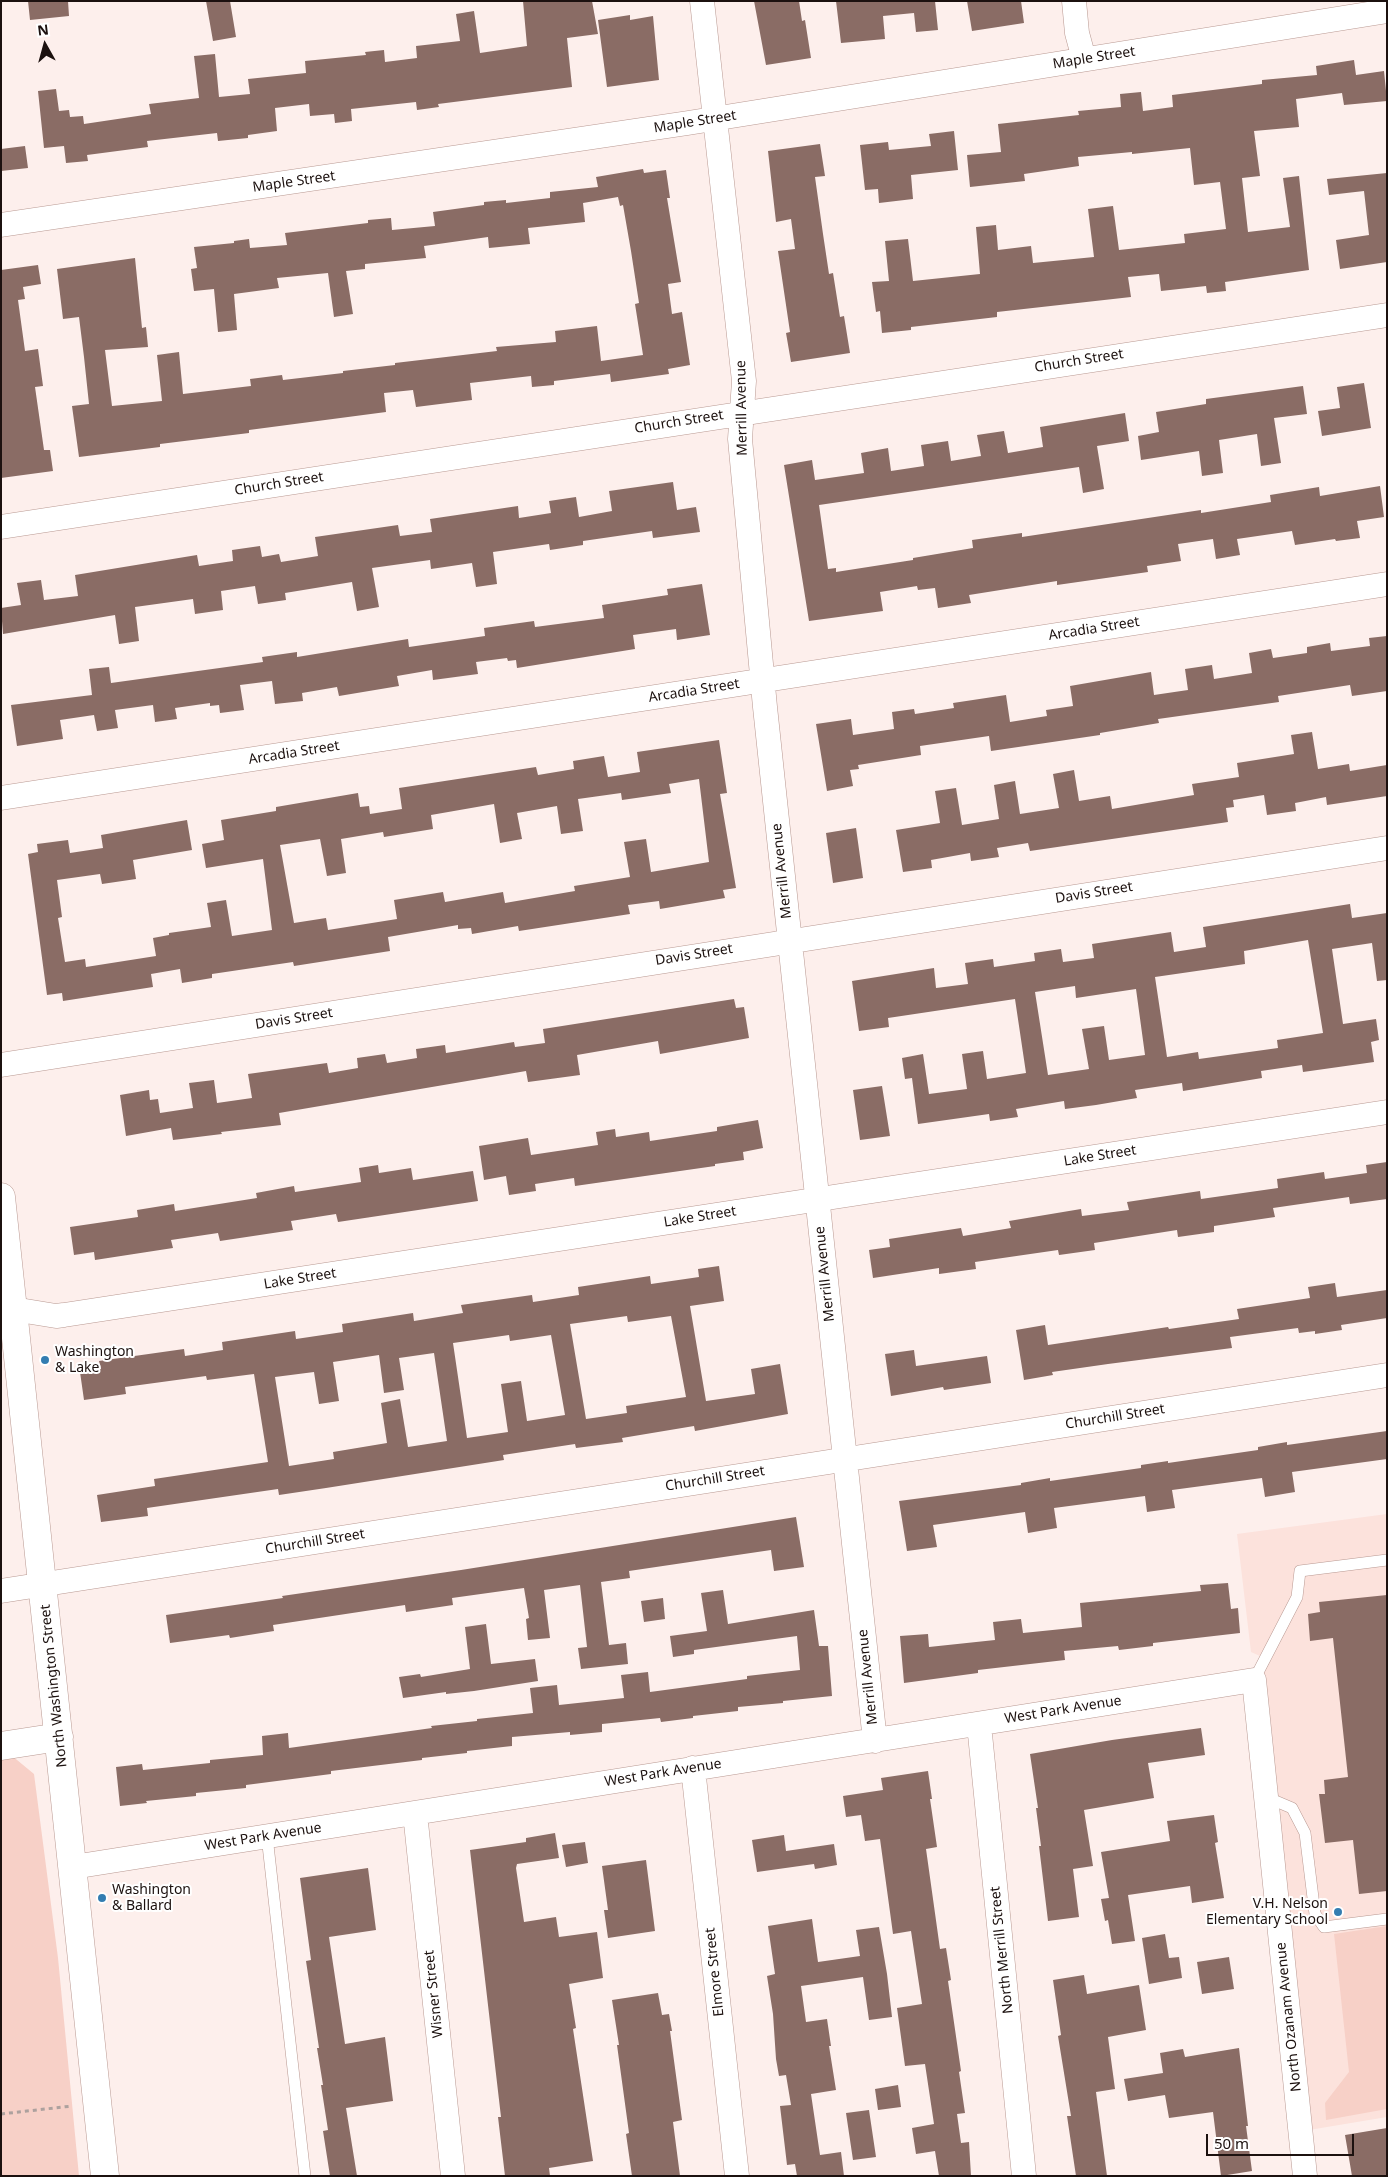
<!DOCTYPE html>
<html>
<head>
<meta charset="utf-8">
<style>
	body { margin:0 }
	#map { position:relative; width:1388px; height:2177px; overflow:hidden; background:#fdefec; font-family:"Noto Sans",sans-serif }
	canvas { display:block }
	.frame { position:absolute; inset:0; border:2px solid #1c110f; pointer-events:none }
	.north { position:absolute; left:20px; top:20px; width:50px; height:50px; -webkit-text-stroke:4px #fff; paint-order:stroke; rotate:353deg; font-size:14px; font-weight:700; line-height:20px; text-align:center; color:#1c110f }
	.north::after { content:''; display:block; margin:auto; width:18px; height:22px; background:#1c110f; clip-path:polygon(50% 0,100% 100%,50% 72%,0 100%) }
	.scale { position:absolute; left:1206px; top:2134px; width:148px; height:22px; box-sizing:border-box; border:2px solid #1c110f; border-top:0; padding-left:6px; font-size:15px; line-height:18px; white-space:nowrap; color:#1c110f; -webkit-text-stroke:4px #fff; paint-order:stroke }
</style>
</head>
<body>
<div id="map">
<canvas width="1388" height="2177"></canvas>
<div class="frame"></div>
<div class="north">N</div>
<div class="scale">50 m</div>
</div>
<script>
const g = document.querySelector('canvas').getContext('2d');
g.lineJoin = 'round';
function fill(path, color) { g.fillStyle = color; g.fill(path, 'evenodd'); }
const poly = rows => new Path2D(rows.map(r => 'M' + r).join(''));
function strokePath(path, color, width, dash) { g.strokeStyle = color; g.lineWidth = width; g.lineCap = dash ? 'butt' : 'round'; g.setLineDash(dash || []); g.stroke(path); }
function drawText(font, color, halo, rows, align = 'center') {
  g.font = font + ' "Noto Sans",sans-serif'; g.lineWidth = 4; g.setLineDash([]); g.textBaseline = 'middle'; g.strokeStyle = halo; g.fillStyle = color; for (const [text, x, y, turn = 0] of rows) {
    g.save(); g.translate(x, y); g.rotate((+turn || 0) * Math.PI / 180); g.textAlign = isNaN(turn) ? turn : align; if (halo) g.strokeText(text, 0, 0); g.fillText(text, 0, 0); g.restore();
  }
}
fill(poly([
	[1387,1514,1387,2117,1309,2130,1269,1706,1260,1656,1251,1652,1237,1534]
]), '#fce2dc');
fill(poly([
	[11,1755,34,1774,58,1958,79,2176,1,2176,1,1757],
	[1387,1926,1387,2109,1326,2120,1325,2103,1349,2072,1334,1934]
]), '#f7d0c7');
fill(poly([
	[28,1,68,1,69,16,30,20],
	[206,1,230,1,236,37,213,41],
	[523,1,592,1,598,34,567,38,572,87,438,104,439,107,417,110,416,102,351,109,352,121,335,123,334,114,310,116,309,104,275,108,277,131,248,135,248,138,218,141,217,133,147,141,148,147,87,155,88,161,66,163,64,146,44,148,38,91,56,89,59,111,69,110,70,117,83,116,84,124,151,114,149,104,199,98,194,56,215,54,219,97,250,94,248,79,306,73,305,61,366,55,365,52,384,50,385,62,417,58,416,46,460,41,456,14,474,11,480,53,527,46],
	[754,1,799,1,802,21,805,20,811,58,766,65],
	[836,1,935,1,938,30,916,32,914,13,883,16,885,39,841,43],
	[967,1,1021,1,1024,23,972,31],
	[630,15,630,20,653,16,659,80,607,87,598,20],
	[1354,60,1356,75,1384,71,1387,101,1344,105,1342,93,1296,99,1299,127,1254,131,1260,176,1242,178,1248,232,1290,227,1283,178,1299,176,1309,270,1225,282,1226,291,1207,293,1206,286,1161,291,1159,274,1128,277,1131,297,997,312,997,317,911,327,911,330,882,333,880,311,876,312,872,282,889,281,885,241,908,239,913,281,980,274,976,227,996,225,998,250,1031,246,1033,263,1094,257,1088,209,1113,206,1119,250,1185,243,1184,234,1226,229,1220,182,1194,185,1190,148,1132,154,1132,152,1078,157,1079,166,1024,174,1025,181,970,187,967,155,1001,152,998,124,1079,115,1078,111,1121,107,1120,94,1141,92,1143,111,1173,107,1172,95,1262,84,1262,80,1317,75,1316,66],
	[954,131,958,170,911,175,913,199,879,203,878,189,865,190,860,145,888,142,889,150,931,146,929,134],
	[820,144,825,176,815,177,823,234,829,274,833,273,840,317,844,316,850,353,791,362,786,333,790,332,778,251,795,249,791,219,776,222,768,151],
	[25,146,28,168,1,171,1,149],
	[643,169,644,173,666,170,670,198,667,198,681,282,668,284,672,314,682,312,690,365,668,369,669,374,611,382,610,374,554,381,554,385,532,387,531,376,470,383,472,400,416,407,413,390,384,393,386,412,249,430,249,433,160,444,160,447,79,457,72,406,89,404,84,357,79,317,63,319,57,269,135,258,142,328,146,327,148,347,105,350,112,406,162,401,157,355,179,352,183,394,251,386,250,379,282,375,283,380,343,373,343,371,395,365,395,363,497,351,496,347,556,342,555,331,597,326,601,361,643,355,635,304,639,303,631,251,623,205,620,206,618,197,583,203,585,222,528,228,530,244,489,248,488,237,424,246,426,258,365,264,365,269,346,271,353,314,334,317,328,273,277,278,279,288,234,294,237,330,218,332,214,289,194,291,191,269,197,268,194,247,234,243,234,241,249,239,250,248,287,245,285,233,368,223,368,220,391,218,392,230,435,226,433,212,484,205,484,202,506,200,506,203,550,198,550,192,598,187,596,177],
	[1387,173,1387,262,1340,269,1336,240,1369,235,1364,191,1329,195,1327,179],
	[38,265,41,284,23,287,25,299,18,300,25,351,38,349,43,386,35,387,44,450,50,450,53,471,1,478,1,270],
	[1364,383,1371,428,1322,436,1318,411,1340,408,1337,387],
	[1303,386,1307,414,1274,418,1281,463,1261,466,1257,434,1219,440,1223,473,1202,476,1199,451,1141,460,1138,436,1159,432,1156,412,1206,404,1206,399],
	[1125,413,1129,441,1097,446,1104,489,1083,493,1079,467,819,505,828,569,836,568,836,572,913,560,913,558,973,548,972,540,1022,533,1022,537,1201,510,1201,513,1271,502,1270,495,1319,487,1320,496,1380,486,1384,517,1357,521,1360,538,1336,541,1335,539,1295,545,1292,531,1237,539,1240,555,1216,559,1213,539,1178,544,1181,561,1147,566,1148,572,1057,585,1057,581,969,595,971,603,938,608,935,588,918,590,917,586,880,592,883,611,809,621,784,465,812,460,815,480,864,473,861,453,888,448,891,471,924,466,921,445,948,441,951,461,981,456,977,435,1004,431,1008,453,1043,447,1040,427],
	[673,482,677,510,696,507,700,532,653,538,652,531,583,541,583,545,550,550,549,544,493,552,497,584,476,587,472,563,431,569,430,560,372,568,379,607,357,611,352,582,285,593,286,600,258,604,255,586,221,591,223,610,195,614,193,599,135,607,139,641,119,644,115,615,3,634,1,608,21,605,17,583,41,580,44,600,78,596,75,575,197,555,199,566,233,561,232,550,260,546,262,557,279,554,281,562,318,556,315,537,398,525,400,536,432,532,430,519,518,506,519,518,551,513,549,501,576,497,579,517,612,511,609,491],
	[702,584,710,635,677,640,676,629,633,635,635,649,517,668,516,660,508,661,507,658,476,662,478,674,433,680,432,670,397,676,399,686,339,696,337,687,302,693,303,701,275,704,272,681,240,685,244,710,220,713,219,705,210,706,210,703,175,708,177,719,155,722,153,705,115,710,118,728,97,731,94,715,60,720,63,739,17,746,11,705,92,695,89,669,109,667,111,683,263,662,262,657,297,652,297,657,408,639,409,647,485,636,484,628,534,621,535,627,604,618,602,605,668,595,667,589],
	[1387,636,1387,691,1352,696,1350,685,1278,696,1279,702,1158,719,1159,723,1100,733,1100,735,991,751,989,736,920,746,921,755,858,765,859,769,850,770,853,786,827,791,816,724,851,719,853,735,894,729,892,712,914,709,915,714,954,708,953,703,1006,695,1010,722,1047,716,1046,710,1073,706,1070,686,1151,672,1154,695,1188,690,1185,669,1212,665,1214,679,1252,673,1249,653,1271,649,1273,658,1307,653,1307,647,1330,643,1331,651,1370,646,1369,638],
	[1312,732,1318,769,1349,764,1350,771,1387,765,1387,796,1327,805,1326,797,1295,803,1296,811,1267,815,1264,795,1233,800,1234,807,1226,808,1228,822,1030,851,1028,843,997,848,999,857,971,861,970,853,931,860,932,868,903,872,896,830,940,823,935,791,956,788,962,825,999,819,994,785,1015,781,1020,814,1059,808,1053,774,1074,770,1079,801,1110,796,1112,809,1194,795,1192,784,1239,777,1237,763,1294,754,1291,735],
	[719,740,727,793,720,794,736,888,723,890,725,898,660,909,659,901,628,905,630,914,519,931,518,926,472,934,471,928,458,929,458,925,388,937,390,951,294,966,293,962,212,974,212,978,182,983,180,969,151,974,153,987,63,1001,62,993,47,995,28,854,38,852,37,844,68,840,70,853,103,848,101,835,187,820,192,850,133,860,136,879,102,884,100,874,57,880,62,917,58,918,65,962,85,959,86,967,156,956,153,938,169,935,169,933,211,927,207,903,226,900,232,936,272,930,263,859,206,868,202,844,224,840,221,820,276,811,276,807,358,793,360,807,369,806,370,814,402,809,399,788,536,767,538,775,574,769,573,761,604,756,608,777,640,772,637,752],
	[699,779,709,862,651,872,646,839,624,842,630,877,574,886,575,891,505,903,503,892,445,902,443,892,394,900,397,919,328,930,326,918,294,923,280,845,320,839,327,876,346,873,341,839,383,832,384,837,433,829,431,815,494,804,500,843,522,839,517,813,557,806,561,834,583,831,578,799,621,793,622,800,671,793,669,784],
	[856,828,863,878,833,883,826,833],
	[1350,904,1352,918,1387,913,1387,980,1377,981,1372,943,1332,949,1343,1024,1376,1019,1379,1040,1371,1042,1374,1062,1303,1072,1302,1065,1261,1071,1262,1078,1183,1091,1182,1083,1135,1090,1137,1098,1096,1105,1065,1109,1064,1101,1016,1109,1018,1117,990,1121,989,1114,918,1124,912,1078,905,1079,902,1058,923,1054,929,1094,967,1089,962,1054,983,1051,987,1079,1026,1073,1015,999,888,1018,889,1027,859,1031,852,981,934,968,936,988,968,984,965,963,993,959,994,967,1035,961,1034,953,1061,949,1063,962,1094,958,1092,944,1171,932,1174,952,1206,947,1203,927],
	[1308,940,1323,1033,1277,1040,1278,1048,1199,1059,1198,1052,1167,1057,1155,977,1245,964,1244,951],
	[1075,986,1076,998,1136,989,1145,1055,1109,1060,1104,1026,1082,1029,1089,1069,1048,1075,1035,992],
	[734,999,736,1008,744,1007,749,1038,660,1054,658,1041,577,1055,580,1075,528,1082,526,1071,279,1113,281,1125,221,1132,222,1134,173,1140,171,1128,126,1136,120,1095,149,1090,150,1100,158,1099,160,1113,193,1108,189,1083,214,1080,217,1103,252,1098,248,1074,327,1063,329,1073,358,1068,357,1058,385,1054,387,1063,417,1058,416,1049,445,1045,446,1053,514,1042,515,1047,545,1043,543,1029],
	[882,1086,890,1136,860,1140,853,1090],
	[758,1120,763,1148,743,1152,744,1160,715,1164,715,1166,575,1186,574,1178,535,1184,536,1191,509,1195,506,1176,484,1180,479,1146,528,1138,531,1155,598,1145,596,1132,615,1129,616,1137,649,1132,650,1141,717,1131,717,1127],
	[1387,1162,1387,1199,1350,1204,1349,1197,1273,1208,1275,1217,1214,1226,1214,1232,1178,1237,1177,1230,1094,1243,1095,1250,1059,1255,1058,1250,975,1262,976,1269,939,1274,939,1268,873,1278,869,1250,890,1247,889,1239,961,1228,963,1236,1011,1228,1009,1221,1081,1209,1082,1216,1129,1210,1127,1202,1200,1191,1201,1199,1278,1188,1277,1179,1324,1172,1325,1179,1367,1173,1366,1165],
	[378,1165,379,1173,411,1168,413,1180,473,1171,478,1201,338,1222,336,1214,291,1221,293,1230,220,1241,218,1233,171,1240,173,1248,95,1260,94,1252,74,1255,70,1227,138,1217,137,1210,174,1204,175,1211,257,1198,256,1193,294,1186,295,1192,361,1182,359,1168],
	[719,1266,724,1301,690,1306,706,1401,755,1394,751,1369,780,1364,788,1414,695,1431,694,1426,622,1438,623,1442,576,1448,575,1444,503,1455,504,1460,326,1488,279,1495,278,1489,147,1508,148,1516,101,1522,97,1495,155,1486,154,1479,268,1462,254,1374,207,1380,206,1376,125,1387,126,1394,84,1400,80,1372,101,1369,99,1361,184,1349,185,1356,223,1350,222,1342,295,1331,296,1339,343,1332,342,1324,413,1313,414,1321,463,1313,461,1305,532,1295,533,1302,579,1295,578,1287,650,1276,651,1284,699,1277,698,1269],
	[627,1316,628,1322,671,1316,686,1397,626,1406,627,1413,586,1419,570,1324],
	[509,1335,510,1341,551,1335,565,1415,527,1421,521,1381,501,1384,508,1432,467,1438,453,1343],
	[434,1353,447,1441,408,1447,400,1399,381,1403,387,1443,333,1452,334,1459,289,1466,275,1377,314,1372,319,1404,339,1401,333,1362,379,1355,384,1393,404,1390,399,1358],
	[1335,1283,1337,1297,1387,1290,1387,1318,1341,1325,1342,1330,1315,1334,1315,1331,1299,1333,1298,1328,1230,1337,1232,1348,1108,1364,1052,1372,1053,1375,1024,1380,1016,1330,1045,1325,1048,1345,1168,1327,1169,1329,1239,1319,1237,1309,1310,1298,1308,1287],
	[914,1350,916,1366,987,1356,991,1383,944,1390,943,1387,891,1396,885,1354],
	[1387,1431,1387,1459,1292,1472,1295,1492,1265,1497,1262,1478,1172,1490,1175,1508,1147,1512,1145,1496,1054,1508,1057,1528,1028,1533,1025,1512,933,1525,937,1547,907,1551,899,1501,1021,1485,1021,1483,1050,1478,1050,1481,1141,1468,1141,1465,1168,1461,1168,1463,1258,1450,1258,1447,1287,1442,1287,1445],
	[796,1517,804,1567,774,1571,771,1550,629,1571,630,1578,601,1582,609,1645,626,1643,628,1664,581,1669,578,1648,587,1647,580,1585,544,1590,550,1638,528,1640,526,1619,529,1618,524,1588,452,1598,453,1605,406,1612,405,1605,273,1625,274,1631,230,1638,229,1635,170,1643,166,1615,283,1598,282,1596,461,1570],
	[1228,1583,1231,1609,1238,1608,1240,1633,1153,1643,1153,1646,1119,1650,1118,1646,1064,1651,1065,1660,978,1670,978,1673,904,1683,900,1636,928,1634,929,1647,995,1640,993,1622,1021,1619,1023,1633,1082,1627,1080,1603,1201,1591,1200,1585],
	[723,1590,728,1624,814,1610,819,1646,828,1646,832,1696,783,1701,783,1703,738,1707,738,1711,693,1716,693,1718,661,1722,660,1718,602,1724,602,1732,570,1735,570,1732,512,1737,512,1746,467,1751,467,1753,422,1758,422,1760,331,1771,331,1774,246,1785,246,1788,196,1793,196,1796,146,1801,147,1803,120,1806,116,1767,142,1764,143,1770,210,1763,210,1760,263,1755,262,1736,288,1733,289,1748,432,1728,431,1726,477,1721,477,1719,533,1713,530,1688,557,1685,559,1705,624,1698,621,1675,648,1672,650,1692,747,1679,747,1676,800,1670,797,1636,694,1650,694,1654,673,1657,670,1636,707,1631,701,1593],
	[1387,1595,1387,1891,1359,1894,1353,1840,1325,1843,1319,1794,1325,1794,1324,1780,1348,1777,1333,1638,1310,1641,1308,1614,1320,1612,1319,1602],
	[663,1598,665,1619,644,1622,641,1601],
	[486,1624,491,1664,535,1659,538,1681,474,1691,446,1694,446,1692,403,1698,399,1677,420,1674,421,1677,470,1669,465,1627],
	[1201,1728,1205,1755,1148,1763,1154,1798,1084,1810,1093,1866,1073,1869,1079,1917,1048,1921,1039,1846,1041,1846,1036,1808,1038,1808,1030,1754,1112,1740],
	[928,1771,932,1799,930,1799,937,1847,926,1849,940,1949,946,1948,951,1980,948,1981,961,2071,959,2072,965,2113,957,2114,961,2143,969,2142,971,2176,939,2176,935,2151,916,2154,912,2128,934,2124,925,2064,905,2066,897,2008,922,2004,911,1931,893,1934,880,1839,865,1841,861,1815,846,1817,843,1796,883,1790,881,1778],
	[1214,1815,1218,1842,1215,1843,1224,1898,1192,1903,1190,1886,1128,1895,1135,1941,1112,1944,1108,1920,1105,1921,1101,1899,1109,1898,1101,1852,1170,1841,1167,1821],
	[555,1833,559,1858,517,1864,516,1868,524,1922,556,1917,559,1937,597,1932,603,1978,569,1984,576,2028,573,2029,593,2161,549,2168,550,2176,505,2176,498,2117,501,2117,470,1850,526,1842,526,1838],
	[784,1835,786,1851,834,1844,837,1865,815,1869,814,1864,757,1872,752,1840],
	[585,1842,588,1863,566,1867,562,1845],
	[646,1860,655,1931,608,1938,604,1910,608,1910,602,1866],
	[368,1868,376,1930,329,1937,345,2044,385,2037,393,2101,346,2108,357,2176,330,2176,323,2131,328,2130,321,2085,323,2085,317,2048,319,2048,306,1961,311,1960,300,1878],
	[812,1919,818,1962,860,1956,856,1930,879,1927,887,1974,892,2017,869,2020,863,1977,801,1986,806,2022,827,2019,831,2046,829,2046,836,2090,811,2094,820,2155,841,2152,844,2176,797,2176,795,2164,787,2165,785,2148,780,2106,791,2105,786,2075,779,2076,776,2059,773,2014,767,1976,775,1974,768,1926],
	[1165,1934,1169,1958,1179,1957,1182,1978,1149,1984,1142,1938],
	[1229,1957,1234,1989,1202,1994,1197,1962],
	[1084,1975,1087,1994,1139,1985,1146,2030,1108,2037,1115,2089,1096,2092,1107,2176,1076,2176,1067,2116,1071,2116,1058,2036,1061,2035,1053,1980],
	[658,1993,662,2015,669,2014,672,2031,670,2031,682,2120,673,2122,680,2176,632,2176,626,2134,629,2133,617,2045,619,2045,612,2000],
	[1239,2048,1248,2126,1246,2126,1252,2171,1221,2176,1213,2112,1169,2118,1165,2095,1128,2101,1124,2079,1163,2073,1160,2053,1183,2049,1185,2057],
	[898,2085,901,2107,878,2110,875,2089],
	[869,2110,876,2157,853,2160,846,2113],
	[1387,2128,1387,2176,1352,2176,1345,2135]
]), '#8a6c65');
const service = poly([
	[1254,1680,1297,1597,1300,1571,1387,1560],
	[1266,1797,1292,1808,1305,1833,1315,1914,1324,1927,1387,1919],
	[267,1836,305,2176]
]);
const minor = poly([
	[702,1,744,381,740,439,765,707,875,1741],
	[1074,1,1077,33,1084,59],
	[1,225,688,123,1387,11],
	[1,527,1387,315],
	[1,798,1387,584],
	[1,1065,1387,848],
	[1,1307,56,1316,64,1315,1387,1112],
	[1,1591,1387,1375],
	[979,1724,1024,2176],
	[693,1768,737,2176],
	[415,1813,453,2176],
	[73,1867,1254,1680,1305,2176]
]);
const tertiary = poly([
	[1,1197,105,2176],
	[1,1746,59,1737]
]);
strokePath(service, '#b99992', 12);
strokePath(minor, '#b99992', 25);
strokePath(tertiary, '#b99992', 29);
strokePath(poly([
	[1,2114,72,2106]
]), '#ada19e', 3, [4, 4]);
strokePath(service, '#fff', 11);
strokePath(minor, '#fff', 24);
strokePath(tertiary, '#fff', 28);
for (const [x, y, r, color] of [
	[45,1360,5,"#337db1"],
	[102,1898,5,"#337db1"],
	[1338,1912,5,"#337db1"]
]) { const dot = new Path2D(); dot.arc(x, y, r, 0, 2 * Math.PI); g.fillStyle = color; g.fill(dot); strokePath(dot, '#fff', 2); }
drawText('14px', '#1c110f', '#fff', [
	["Maple Street",1094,58,-9],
	["Maple Street",695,122,-9],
	["Maple Street",294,182,-8],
	["Church Street",1079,361,-9],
	["Merrill Avenue",742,408,-91],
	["Church Street",679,422,-9],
	["Church Street",279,484,-9],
	["Arcadia Street",1094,629,-9],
	["Arcadia Street",694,691,-9],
	["Arcadia Street",294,753,-9],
	["Merrill Avenue",782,871,-96],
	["Davis Street",1094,893,-9],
	["Davis Street",694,955,-9],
	["Davis Street",294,1019,-9],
	["Lake Street",1100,1156,-9],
	["Lake Street",700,1217,-9],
	["Merrill Avenue",825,1274,-96],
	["Lake Street",300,1279,-9],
	["Churchill Street",1115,1417,-9],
	["Churchill Street",715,1479,-9],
	["Churchill Street",315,1542,-9],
	["Merrill Avenue",868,1677,-96],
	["North Washington Street",54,1686,-96],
	["West Park Avenue",1063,1710,-9],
	["West Park Avenue",663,1773,-9],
	["West Park Avenue",263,1837,-9],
	["North Merrill Street",1002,1950,-96],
	["Elmore Street",715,1972,-96],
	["Wisner Street",434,1994,-96],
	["North Ozanam Avenue",1289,2017,-96]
]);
drawText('14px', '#1c110f', '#fff', [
	["Washington",55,1352],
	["& Lake",55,1368],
	["Washington",112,1890],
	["& Ballard",112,1906],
	["V.H. Nelson",1328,1904,"right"],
	["Elementary School",1328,1920,"right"]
], 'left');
</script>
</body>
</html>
